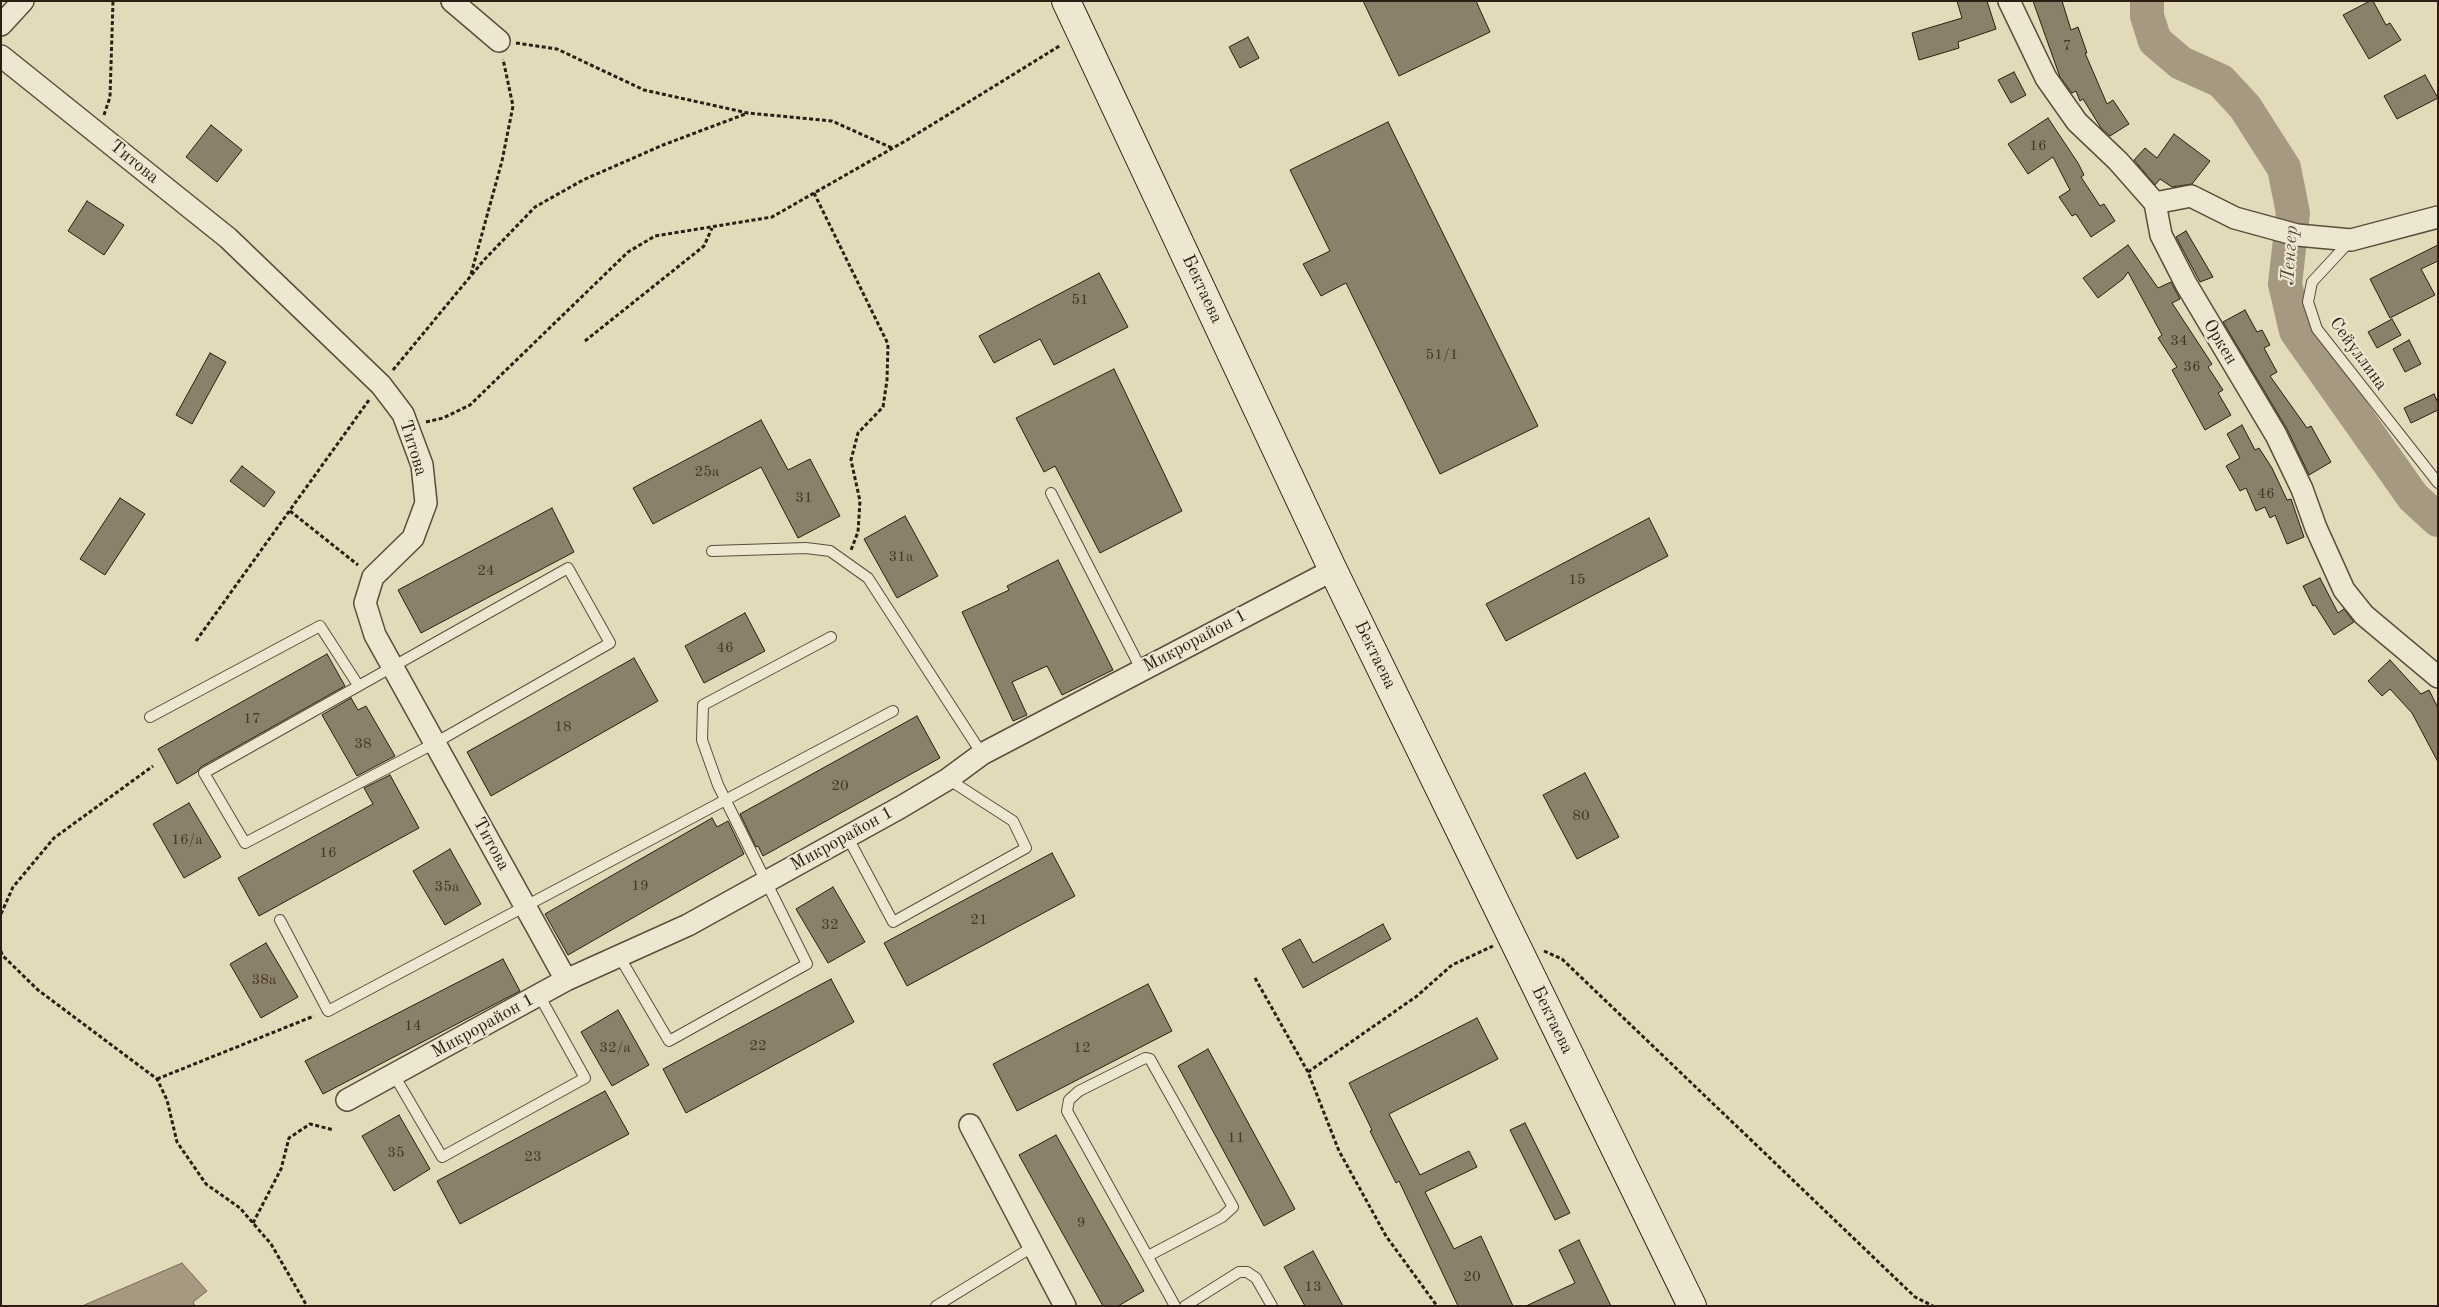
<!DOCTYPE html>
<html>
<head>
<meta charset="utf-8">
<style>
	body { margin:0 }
	#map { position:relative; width:2439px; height:1307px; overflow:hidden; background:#e3daba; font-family:"Old Standard TT",serif }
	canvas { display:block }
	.frame { position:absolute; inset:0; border:2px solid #2c1e12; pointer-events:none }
</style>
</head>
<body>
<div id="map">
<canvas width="2439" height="1307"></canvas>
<div class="frame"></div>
</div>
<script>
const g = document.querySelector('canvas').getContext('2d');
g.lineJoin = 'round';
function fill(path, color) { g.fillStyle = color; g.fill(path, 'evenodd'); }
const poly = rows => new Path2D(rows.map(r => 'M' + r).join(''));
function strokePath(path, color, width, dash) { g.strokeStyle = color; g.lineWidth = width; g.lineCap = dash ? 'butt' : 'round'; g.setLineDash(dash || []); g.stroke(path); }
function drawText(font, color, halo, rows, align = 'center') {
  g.font = font + ' "Old Standard TT",serif'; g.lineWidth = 4.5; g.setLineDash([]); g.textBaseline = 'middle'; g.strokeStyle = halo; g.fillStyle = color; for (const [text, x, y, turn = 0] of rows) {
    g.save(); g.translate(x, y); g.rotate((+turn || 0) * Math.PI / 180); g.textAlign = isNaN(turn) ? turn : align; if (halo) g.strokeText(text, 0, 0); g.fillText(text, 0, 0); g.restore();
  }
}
const water = poly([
	[182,1263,207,1291,193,1302,195,1306,82,1306,182,1263]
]);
fill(water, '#a59a81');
strokePath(water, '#756855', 1);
strokePath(poly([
	[2147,1,2147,16,2155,41,2181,63,2221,81,2245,107,2284,168,2293,213,2285,284,2296,331,2413,497,2438,520]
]), '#a59a81', 34);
const building = poly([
	[1363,1,1476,1,1490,32,1399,76,1363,1],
	[1957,1,1987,1,1996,29,1958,42,1959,48,1919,60,1912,33,1962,18,1957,1],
	[2033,1,2062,1,2071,30,2078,27,2087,53,2085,53,2107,104,2113,100,2129,124,2110,136,2101,128,2083,99,2080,101,2076,91,2072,93,2060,77,2033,1],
	[2370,1,2373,1,2386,25,2390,23,2401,40,2369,59,2343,15,2370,1],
	[1248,37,1259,58,1240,68,1229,47,1248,37],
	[2014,72,2026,95,2011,103,1998,80,2014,72],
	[2425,75,2438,98,2397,119,2384,96,2425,75],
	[2048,118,2078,163,2084,175,2081,177,2100,206,2104,204,2115,221,2091,237,2076,214,2072,216,2059,197,2070,190,2053,157,2028,174,2008,144,2048,118],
	[1388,122,1538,426,1440,474,1346,283,1321,296,1303,264,1330,251,1290,170,1388,122],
	[211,125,242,150,217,182,186,157,211,125],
	[2174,134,2210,161,2192,184,2172,187,2160,179,2155,185,2134,160,2145,148,2157,158,2174,134],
	[87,201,124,225,104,255,68,231,87,201],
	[2186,231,2213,277,2200,282,2176,237,2186,231],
	[2128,245,2158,288,2171,282,2180,299,2172,303,2212,364,2208,367,2223,390,2218,393,2231,415,2205,430,2172,370,2177,367,2158,338,2162,335,2128,272,2123,279,2098,298,2083,278,2128,245],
	[2438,245,2438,261,2421,269,2435,295,2390,318,2370,279,2438,245],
	[1099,273,1128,327,1054,365,1040,339,994,363,979,336,1099,273],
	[2245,310,2257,332,2262,330,2270,345,2264,348,2277,372,2270,376,2307,428,2311,426,2331,462,2309,475,2287,429,2223,322,2245,310],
	[2392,319,2401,335,2377,348,2368,332,2392,319],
	[2409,340,2421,364,2405,372,2393,349,2409,340],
	[210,353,226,362,192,424,176,415,210,353],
	[1114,369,1182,511,1100,553,1055,466,1044,472,1016,418,1114,369],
	[2434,394,2438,403,2438,410,2411,423,2404,408,2434,394],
	[761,420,788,470,810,459,840,516,798,538,761,467,653,524,633,488,761,420],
	[2242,425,2255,450,2259,448,2272,468,2287,500,2291,499,2304,537,2287,544,2275,515,2270,518,2265,507,2256,511,2246,488,2240,491,2226,466,2240,458,2227,434,2242,425],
	[242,466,275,492,264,507,230,481,242,466],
	[120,498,145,514,105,575,80,559,120,498],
	[552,508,574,552,421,633,398,590,552,508],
	[905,516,938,576,897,598,864,539,905,516],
	[1649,518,1668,556,1506,641,1486,604,1649,518],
	[1058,560,1113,670,1062,695,1047,666,1012,682,1027,715,1013,721,962,612,1009,590,1007,586,1058,560],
	[2320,578,2338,613,2344,609,2354,622,2334,635,2315,605,2313,606,2303,586,2320,578],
	[745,613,765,651,704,683,685,646,745,613],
	[327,654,345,686,201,767,197,772,177,784,158,749,327,654],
	[634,658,658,701,491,796,467,752,634,658],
	[2390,660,2421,694,2429,690,2438,708,2438,762,2412,713,2390,689,2382,696,2368,681,2390,660],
	[351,698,358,710,366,706,395,756,357,776,322,715,351,698],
	[917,716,940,758,763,856,758,846,756,847,740,814,917,716],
	[1585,773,1619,837,1577,859,1543,795,1585,773],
	[390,775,419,828,259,916,238,878,373,804,364,788,390,775],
	[189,803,221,857,184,878,153,824,189,803],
	[712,818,717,827,728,821,744,854,568,955,545,914,712,818],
	[450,849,481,904,445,925,413,871,450,849],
	[1052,853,1075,896,907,986,884,943,1052,853],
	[833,887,865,942,828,963,796,909,833,887],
	[1383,924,1391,939,1303,988,1282,949,1300,939,1313,963,1383,924],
	[266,943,298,997,261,1018,230,964,266,943],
	[503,959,520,991,323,1094,305,1061,503,959],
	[831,979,854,1022,686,1113,663,1069,831,979],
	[1148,984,1172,1031,1017,1111,993,1064,1148,984],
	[618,1010,649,1065,612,1086,581,1032,618,1010],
	[1477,1018,1498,1059,1389,1114,1420,1175,1469,1151,1477,1167,1425,1192,1454,1249,1481,1236,1513,1306,1458,1306,1399,1181,1396,1183,1370,1131,1372,1130,1349,1083,1477,1018],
	[1208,1049,1295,1209,1264,1226,1178,1066,1208,1049],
	[605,1091,629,1134,460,1224,437,1181,605,1091],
	[399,1115,430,1169,394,1191,362,1136,399,1115],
	[1525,1123,1570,1213,1555,1220,1510,1130,1525,1123],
	[1056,1135,1144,1291,1118,1306,1103,1306,1019,1155,1056,1135],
	[1579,1240,1611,1306,1526,1306,1575,1283,1559,1250,1579,1240],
	[1313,1251,1343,1306,1305,1306,1284,1267,1313,1251]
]);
fill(building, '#8b8069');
strokePath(building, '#2c1e12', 1);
const lane = poly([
	[2351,240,2312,282,2308,302,2317,329,2438,483],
	[1051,493,1141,669],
	[712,551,806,548,830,551,868,578,982,754],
	[568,568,610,643,435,743,245,843,204,773,568,568],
	[150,717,320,626,358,685],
	[847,836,893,922,1026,848,1013,821,948,779],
	[280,920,328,1011,893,711],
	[619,956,669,1041,807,964,718,785,702,740,703,705,831,637],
	[394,1075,442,1157,585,1078,539,995],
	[1148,1256,1222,1217,1233,1207,1150,1059,1145,1058,1079,1091,1069,1100,1067,1111,1175,1306],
	[936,1306,1034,1246],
	[1185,1306,1239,1272,1247,1272,1256,1278,1272,1306]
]);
const street = poly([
	[452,1,499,41],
	[2009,1,2046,78,2077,122,2118,161,2155,203,2161,235,2186,284,2276,435,2302,489,2316,528,2344,590,2364,615,2438,677],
	[1,25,23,1],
	[1,56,228,238,381,385,403,414,422,465,426,503,413,538,373,577,365,603,375,635,566,980],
	[2155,203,2191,196,2235,218,2297,235,2351,240,2438,217],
	[347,1100,566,980,688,925,901,807,948,779,982,754,1333,570],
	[970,1125,1065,1306]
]);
const secondary = poly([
	[1066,1,1333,570,1692,1306]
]);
strokePath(lane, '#5a4d3c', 12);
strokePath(street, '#5a4d3c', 24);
strokePath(secondary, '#2c1e12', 30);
strokePath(poly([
	[516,43,557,49,644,90,748,113,832,121,892,148],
	[104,115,110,97,113,1],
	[814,193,888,344,887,380,883,407,858,433,851,460,860,501,858,532,851,550],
	[471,274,502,161,513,106,503,59],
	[585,341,704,246,712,228],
	[393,370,484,260,535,207,583,180,663,145,748,113],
	[426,422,443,418,470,405,628,252,655,236,772,217,907,140,1061,45],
	[290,511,358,565],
	[196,641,369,400],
	[1,914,13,887,54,838,153,766],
	[1,951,2,955,38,990,157,1079,167,1100,177,1142,206,1184,240,1208,271,1244,307,1306],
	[1544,951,1562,959,1915,1297,1933,1306],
	[1255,978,1308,1072,1339,1151,1386,1236,1437,1306],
	[1308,1072,1417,996,1452,965,1493,946],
	[157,1079,314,1016],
	[253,1223,281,1169,289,1138,310,1124,334,1130]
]), '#2c1e12', 3, [4, 2.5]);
strokePath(lane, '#ede7d2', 10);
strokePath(street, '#ede7d2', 21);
strokePath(secondary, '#ede7d2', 28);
drawText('15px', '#443628', null, [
	["7",2067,46],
	["16",2038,146],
	["51",1080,300],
	["34",2179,341],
	["51/1",1442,355],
	["36",2192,367],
	["25а",707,472],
	["46",2266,494],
	["31",804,498],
	["31а",901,557],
	["24",486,571],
	["15",1577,580],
	["46",725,648],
	["17",252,719],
	["18",563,727],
	["38",363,744],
	["20",840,786],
	["80",1581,816],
	["16/а",187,840],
	["16",328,853],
	["19",640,886],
	["35а",447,887],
	["21",979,920],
	["32",830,925],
	["38а",264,980],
	["14",413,1026],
	["22",758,1046],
	["32/а",615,1048],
	["12",1082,1048],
	["11",1236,1138],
	["35",396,1153],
	["23",533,1157],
	["9",1081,1223],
	["20",1472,1277],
	["13",1313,1287]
]);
drawText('18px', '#2c1e12', '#ede7d2', [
	["Титова",134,162,39],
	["Бектаева",1202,289,65],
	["Оркен",2220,342,59],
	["Сейуллина",2358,354,54],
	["Титова",413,448,73],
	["Микрорайон 1",1195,641,-28],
	["Бектаева",1375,655,64],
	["Микрорайон 1",842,839,-29],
	["Титова",491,844,61],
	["Бектаева",1552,1020,64],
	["Микрорайон 1",483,1026,-29]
]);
drawText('italic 19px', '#564939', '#ede7d2', [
	["Ленгер",2290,255,-86]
]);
</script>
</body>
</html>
